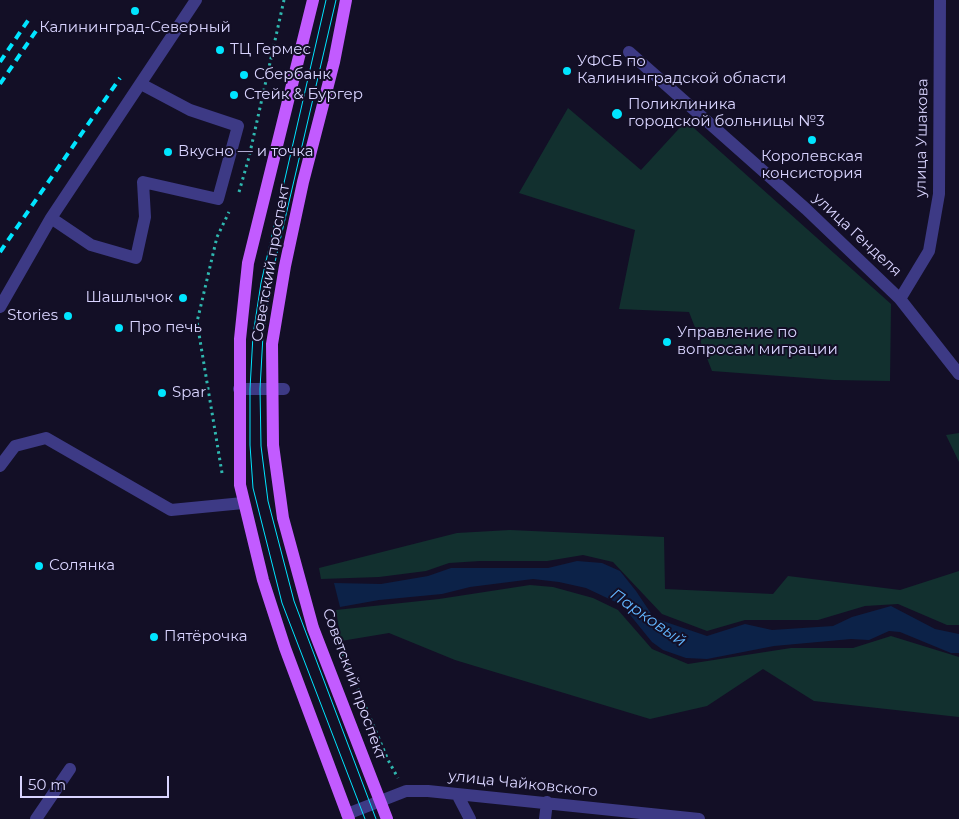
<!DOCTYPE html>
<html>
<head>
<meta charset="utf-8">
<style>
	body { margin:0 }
	#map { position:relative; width:959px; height:819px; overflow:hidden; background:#130f26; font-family:Montserrat,sans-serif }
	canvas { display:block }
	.scale { position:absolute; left:20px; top:776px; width:149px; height:22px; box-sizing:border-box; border:2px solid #d9d4ff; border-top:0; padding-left:6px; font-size:15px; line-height:18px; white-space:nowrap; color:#d9d4ff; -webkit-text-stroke:4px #130f26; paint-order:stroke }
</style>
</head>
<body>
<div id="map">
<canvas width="959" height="819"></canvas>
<div class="scale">50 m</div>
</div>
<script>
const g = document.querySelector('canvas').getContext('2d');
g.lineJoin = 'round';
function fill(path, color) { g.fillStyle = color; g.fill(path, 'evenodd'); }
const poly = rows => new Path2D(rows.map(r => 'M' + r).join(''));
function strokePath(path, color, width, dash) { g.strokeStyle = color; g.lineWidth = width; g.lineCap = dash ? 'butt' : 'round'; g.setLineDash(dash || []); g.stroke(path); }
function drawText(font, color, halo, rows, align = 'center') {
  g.font = font + ' Montserrat,sans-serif'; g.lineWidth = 4; g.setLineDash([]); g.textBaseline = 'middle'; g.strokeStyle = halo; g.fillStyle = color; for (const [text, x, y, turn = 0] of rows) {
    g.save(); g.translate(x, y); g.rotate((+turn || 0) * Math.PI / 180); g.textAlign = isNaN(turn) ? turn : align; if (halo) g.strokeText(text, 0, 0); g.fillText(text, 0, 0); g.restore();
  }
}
fill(poly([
	[568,108,641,170,686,121,891,304,890,381,834,380,712,371,689,312,619,309,635,230,519,193],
	[959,433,959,462,946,435],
	[510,530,664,537,665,589,773,594,788,576,900,590,959,571,959,625,947,625,898,604,865,606,818,620,745,620,707,631,662,614,613,562,583,555,547,561,480,561,449,563,426,571,379,577,321,579,319,568,457,533],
	[530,585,553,587,593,598,618,610,652,649,688,664,791,648,853,648,891,636,959,657,959,717,814,701,763,669,707,706,650,719,455,660,389,633,341,641,336,610,439,599]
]), '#12302f');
fill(poly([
	[577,561,602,563,620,571,636,591,654,618,707,636,745,624,772,630,833,626,852,617,891,606,935,629,959,634,959,653,951,653,900,632,889,631,869,640,851,639,774,646,707,659,686,658,663,650,652,642,622,605,586,588,559,582,533,579,470,587,442,594,379,600,340,607,334,583,381,584,428,576,451,568,548,568]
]), '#0c2248');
strokePath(poly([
	[239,192,249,157,284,0],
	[222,473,197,322,217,237,229,212],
	[335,635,388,760,398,778]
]), '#2fb8b0', 3, [2.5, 4]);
strokePath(poly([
	[629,52,806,209,900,299,959,374],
	[141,84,190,110,238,126,218,199,143,182,145,217,136,258,91,245,51,218,196,0],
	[900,299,929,251,939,194,940,0],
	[0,307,51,218],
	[239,389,284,389],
	[0,466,15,446,46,438,171,510,243,503],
	[457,794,470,819],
	[347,814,406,791,428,791,699,819],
	[36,819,70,769],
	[545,819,547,802]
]), '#3d3a85', 12);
strokePath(poly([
	[313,0,248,263,240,339,240,485,263,580,285,648,349,819],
	[346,0,334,62,303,182,285,266,272,344,273,445,283,518,313,628,387,819]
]), '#c25bff', 12);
strokePath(poly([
	[326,0,261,283,253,335,250,389,250,445,253,488,282,603,365,819],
	[336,0,272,275,263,335,260,389,261,446,268,501,294,601,376,819]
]), '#00e5ff', 1);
strokePath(poly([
	[0,62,29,19],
	[0,84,38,28],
	[0,252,120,78]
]), '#00e5ff', 4, [8, 6]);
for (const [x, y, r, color] of [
	[135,11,5,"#00e5ff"],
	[220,50,5,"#00e5ff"],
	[567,71,5,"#00e5ff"],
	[244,75,5,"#00e5ff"],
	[234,95,5,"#00e5ff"],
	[617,114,6,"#00e5ff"],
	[812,140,5,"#00e5ff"],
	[168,152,5,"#00e5ff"],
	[183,298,5,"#00e5ff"],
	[68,316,5,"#00e5ff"],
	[119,328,5,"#00e5ff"],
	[667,342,5,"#00e5ff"],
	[162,393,5,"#00e5ff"],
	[39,566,5,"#00e5ff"],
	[154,637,5,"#00e5ff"]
]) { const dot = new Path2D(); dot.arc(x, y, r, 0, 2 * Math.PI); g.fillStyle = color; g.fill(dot); strokePath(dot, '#130f26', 2); }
drawText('15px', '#d9d4ff', '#130f26', [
	["Калининград-Северный",135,28,"center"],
	["ТЦ Гермес",230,50],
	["УФСБ по",577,62],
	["Калининградской области",577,79],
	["Сбербанк",254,75],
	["Стейк & Бургер",244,95],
	["Поликлиника",628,105],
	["городской больницы №3",628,122],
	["Вкусно — и точка",178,152],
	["Королевская",812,157,"center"],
	["консистория",812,174,"center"],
	["Шашлычок",173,298,"right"],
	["Stories",58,316,"right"],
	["Про печь",129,328],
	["Управление по",677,333],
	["вопросам миграции",677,350],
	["Spar",172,393],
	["Солянка",49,566],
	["Пятёрочка",164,637]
], 'left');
drawText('15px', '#d9d4ff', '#130f26', [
	["улица Ушакова",922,138,-89],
	["улица Генделя",857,235,43],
	["Советский проспект",271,263,-80],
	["Советский проспект",354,684,70],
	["улица Чайковского",523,784,6]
]);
drawText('italic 16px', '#62b6ff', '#130f26', [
	["Парковый",648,618,35]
]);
</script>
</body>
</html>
